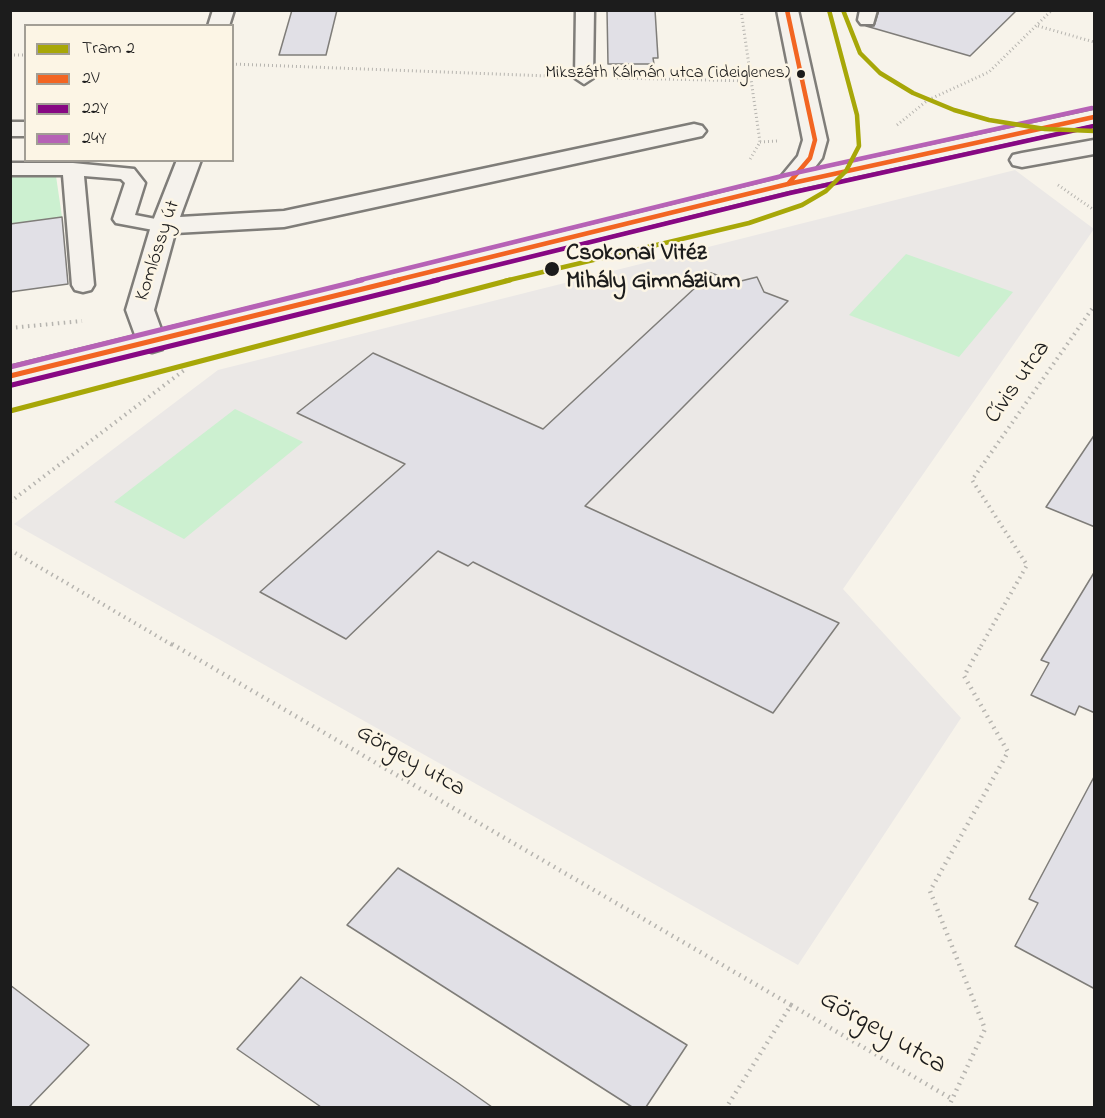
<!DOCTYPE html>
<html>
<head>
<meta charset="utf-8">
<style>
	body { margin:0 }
	#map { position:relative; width:1105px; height:1118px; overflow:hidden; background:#f7f3ea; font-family:"Indie Flower",sans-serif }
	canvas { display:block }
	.frame { position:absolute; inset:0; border:12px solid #1c1c1c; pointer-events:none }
	.legend { position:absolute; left:24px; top:24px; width:210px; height:138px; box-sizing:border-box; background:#fcf5e5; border:2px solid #a29e95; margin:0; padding:8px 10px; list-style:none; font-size:18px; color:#1c1c1c }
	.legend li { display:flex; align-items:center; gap:12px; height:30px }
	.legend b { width:30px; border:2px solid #a29e95 }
</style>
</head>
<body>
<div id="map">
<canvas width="1105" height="1118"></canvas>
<div class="frame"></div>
<ul class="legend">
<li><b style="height:8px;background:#a7a708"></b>Tram 2</li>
<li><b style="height:8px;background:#f26522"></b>2V</li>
<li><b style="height:8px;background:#870883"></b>22Y</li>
<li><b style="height:8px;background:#b662b6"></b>24Y</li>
</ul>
</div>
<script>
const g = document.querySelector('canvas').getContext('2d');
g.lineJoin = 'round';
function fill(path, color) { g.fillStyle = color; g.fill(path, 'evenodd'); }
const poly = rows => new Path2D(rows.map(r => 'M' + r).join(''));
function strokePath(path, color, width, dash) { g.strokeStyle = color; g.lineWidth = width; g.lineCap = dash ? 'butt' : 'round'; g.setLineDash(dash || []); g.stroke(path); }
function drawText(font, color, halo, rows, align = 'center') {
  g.font = font + ' "Indie Flower",sans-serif'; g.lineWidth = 5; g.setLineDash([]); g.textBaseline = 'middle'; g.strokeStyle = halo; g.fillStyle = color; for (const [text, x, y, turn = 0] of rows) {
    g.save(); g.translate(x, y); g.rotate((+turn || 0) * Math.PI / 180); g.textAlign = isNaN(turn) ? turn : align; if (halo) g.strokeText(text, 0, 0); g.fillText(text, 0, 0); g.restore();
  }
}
fill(poly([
	[1015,170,1094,229,843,589,961,718,798,965,14,524,218,370]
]), '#ebe8e6');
fill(poly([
	[11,176,56,176,62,217,11,224],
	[906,254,1013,292,959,357,849,315],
	[235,409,303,442,184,539,114,502]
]), '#ccf0d0');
const building = poly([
	[292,10,337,10,326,55,279,55,292,10],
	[607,10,655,10,658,58,653,58,654,64,608,64,607,10],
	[879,10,1017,10,970,56,866,26,874,26,879,10],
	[62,217,68,284,10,292,10,224,62,217],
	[711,273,737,282,757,277,764,292,788,301,585,506,839,623,773,713,473,562,468,566,438,551,346,639,260,592,405,464,297,413,373,353,543,429,711,273],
	[1095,434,1095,527,1046,507,1095,434],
	[1095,571,1095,713,1079,706,1075,715,1031,695,1049,663,1041,660,1095,571],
	[1095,775,1095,989,1015,946,1038,903,1029,899,1095,775],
	[398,868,687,1045,646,1107,632,1107,347,925,398,868],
	[301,977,458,1083,492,1107,321,1107,237,1049,301,977],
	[10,985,89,1045,29,1107,10,1107,10,985]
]);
fill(building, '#e1e0e6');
strokePath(building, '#7f7d79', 1.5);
const service = poly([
	[576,10,594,10,593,78,584,84,575,78,576,10],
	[860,10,877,10,873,24,861,24,858,20,860,10],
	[10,163,73,163,134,169,145,183,135,215,171,222,175,226,171,230,164,232,116,223,113,219,125,183,121,179,84,176,94,285,91,290,83,292,75,290,72,285,63,175,10,175,10,163]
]);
const minor = poly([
	[213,10,234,10,229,26,208,26,213,10],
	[10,122,26,122,26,136,10,136,10,122],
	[694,124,702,126,706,131,702,136,284,227,175,233,154,310,166,343,162,349,152,352,142,349,138,343,126,310,151,226,177,160,201,160,180,217,284,211,694,124],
	[1094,140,1094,154,1022,167,1013,165,1010,160,1013,155,1022,153,1094,140]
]);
const tertiary = poly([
	[777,10,798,10,827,140,822,158,812,171,1094,110,1094,124,788,191,10,385,10,367,779,179,798,156,803,140,777,10]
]);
strokePath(service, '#7f7d79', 5);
strokePath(minor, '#7f7d79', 5);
strokePath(tertiary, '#7f7d79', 5);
strokePath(poly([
	[741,10,760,142,749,161],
	[1038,26,1094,42],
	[10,55,26,55],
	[232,64,549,76],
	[617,78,752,81],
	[897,125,928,100,989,72,1052,10],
	[760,142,778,141],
	[1058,185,1094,210]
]), '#b6b4af', 3, [1, 3]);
strokePath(poly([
	[10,328,82,321],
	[10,502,187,368],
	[10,550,174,646],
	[981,646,1027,565,972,480,1094,306]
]), '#b6b4af', 4, [1.5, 4.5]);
strokePath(poly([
	[172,644,791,1005,726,1108],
	[791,1005,952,1099],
	[948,1108,985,1029,930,891,1008,752,964,676,982,644]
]), '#b6b4af', 4.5, [1.5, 5]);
fill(service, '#f5f2ec');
fill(minor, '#f5f2ec');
fill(tertiary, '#f5f2ec');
strokePath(poly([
	[787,10,815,140,810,158,788,184],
	[393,281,788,184,1094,117]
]), '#f26522', 4.5);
strokePath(poly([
	[10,376,399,280]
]), '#f26522', 5);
strokePath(poly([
	[432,281,790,193,1094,126]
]), '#870883', 4.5);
strokePath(poly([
	[12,385,438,280]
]), '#870883', 5);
strokePath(poly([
	[356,281,786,175,1092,108]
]), '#b662b6', 4.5);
strokePath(poly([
	[10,367,362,280]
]), '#b662b6', 5);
strokePath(poly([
	[843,10,860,53,880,73,913,93,954,110,989,120,1045,129,1094,131],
	[505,281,749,223,802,205,826,191,846,171,859,146,857,115,829,10]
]), '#a7a708', 4.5);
strokePath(poly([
	[10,411,510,280]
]), '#a7a708', 5);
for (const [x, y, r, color] of [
	[801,74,5,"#1c1c1c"],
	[552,269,8,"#1c1c1c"]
]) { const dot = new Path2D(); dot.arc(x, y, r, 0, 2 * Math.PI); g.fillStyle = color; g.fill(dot); strokePath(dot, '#fcf5e5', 2); }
drawText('18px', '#1c1c1c', '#fcf5e5', [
	["Mikszáth Kálmán utca (ideiglenes)",790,74]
], 'right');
drawText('20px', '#1c1c1c', '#fcf5e5', [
	["Komlóssy út",159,251,-72]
]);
drawText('bold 24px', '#1c1c1c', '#fcf5e5', [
	["Csokonai Vitéz",566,255],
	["Mihály Gimnázium",566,283]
], 'left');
drawText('24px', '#1c1c1c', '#fcf5e5', [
	["Cívis utca",1019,383,-55],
	["Görgey utca",410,762,30]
]);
drawText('28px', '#1c1c1c', '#fcf5e5', [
	["Görgey utca",882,1034,30]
]);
</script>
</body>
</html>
